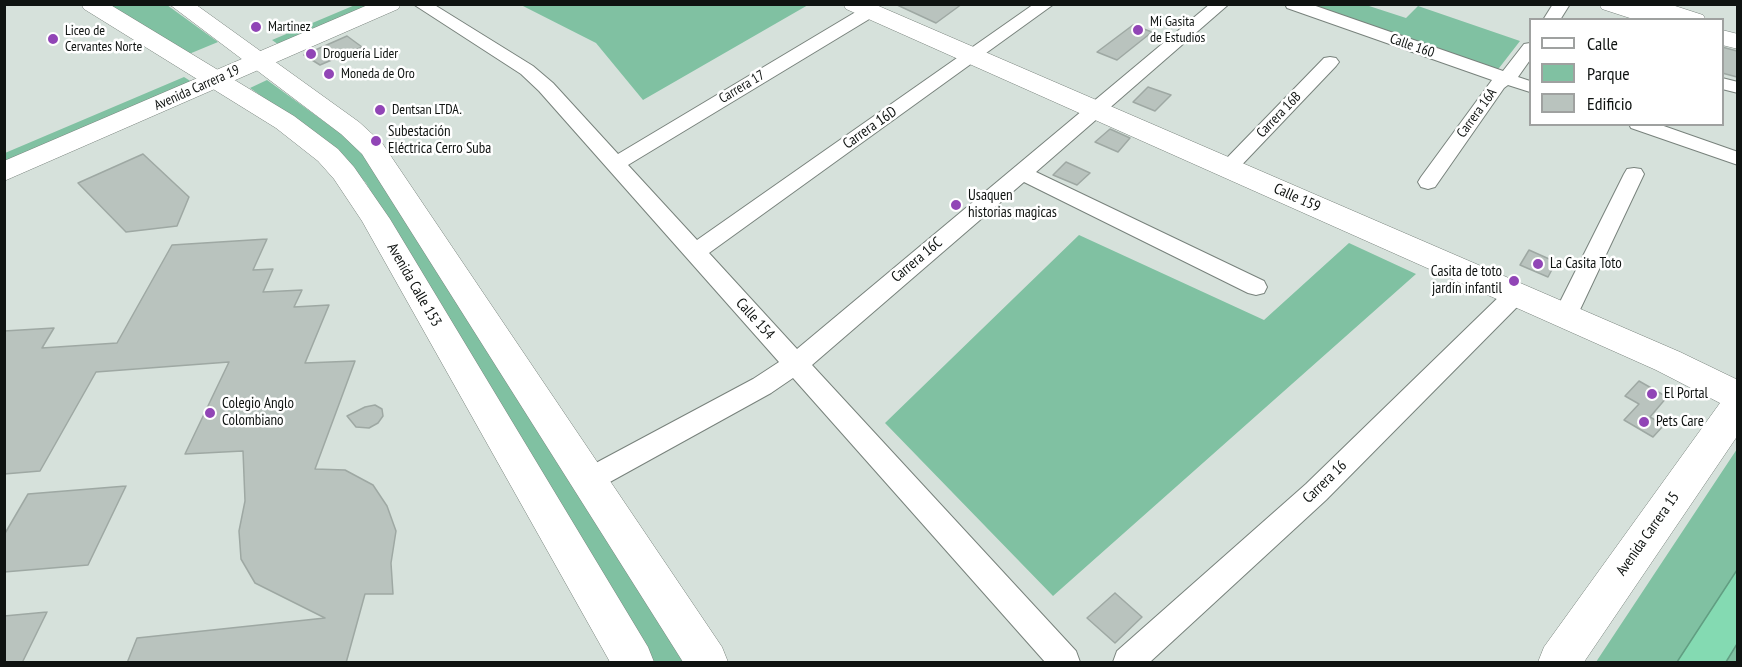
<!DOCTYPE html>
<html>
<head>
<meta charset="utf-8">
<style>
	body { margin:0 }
	#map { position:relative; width:1742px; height:667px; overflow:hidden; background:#d6e1db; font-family:"PT Sans Narrow",sans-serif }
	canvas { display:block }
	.frame { position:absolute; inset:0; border:6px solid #0f1311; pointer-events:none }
	.legend { position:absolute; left:1529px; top:18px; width:195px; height:108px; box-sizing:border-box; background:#fff; border:2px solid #9fa1a0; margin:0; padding:8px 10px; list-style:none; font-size:18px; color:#0f1311 }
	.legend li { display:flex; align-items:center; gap:12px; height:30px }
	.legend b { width:30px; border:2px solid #9fa1a0 }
</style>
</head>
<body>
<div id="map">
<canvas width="1742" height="667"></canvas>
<div class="frame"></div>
<ul class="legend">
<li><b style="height:8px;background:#fff"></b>Calle</li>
<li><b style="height:16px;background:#80c1a2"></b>Parque</li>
<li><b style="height:16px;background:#b9c3be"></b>Edificio</li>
</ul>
</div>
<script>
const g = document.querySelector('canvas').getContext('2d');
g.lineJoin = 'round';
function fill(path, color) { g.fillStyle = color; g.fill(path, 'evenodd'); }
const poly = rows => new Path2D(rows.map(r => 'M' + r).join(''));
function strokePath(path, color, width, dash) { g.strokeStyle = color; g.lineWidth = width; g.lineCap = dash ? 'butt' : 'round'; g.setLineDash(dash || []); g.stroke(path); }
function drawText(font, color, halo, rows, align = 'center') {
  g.font = font + ' "PT Sans Narrow",sans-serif'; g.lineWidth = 5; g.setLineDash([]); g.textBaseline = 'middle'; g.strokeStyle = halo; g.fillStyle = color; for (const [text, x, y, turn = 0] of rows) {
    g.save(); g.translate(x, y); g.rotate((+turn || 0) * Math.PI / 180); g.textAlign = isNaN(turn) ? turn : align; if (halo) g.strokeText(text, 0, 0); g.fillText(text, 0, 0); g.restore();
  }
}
fill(poly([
	[105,5,167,5,218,42,189,54],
	[355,5,382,5,282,47,272,40],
	[521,5,808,5,643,100,596,43],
	[1306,5,1366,5,1406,18,1418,6,1520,41,1496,72],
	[184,77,192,82,5,167,5,153],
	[267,80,351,141,369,157,691,662,645,662,559,518,366,183,336,149,250,88],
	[1079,235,1264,320,1349,243,1416,274,1053,596,885,423],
	[1737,449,1737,662,1596,662]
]), '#80c1a2');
const water = poly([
	[1737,570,1737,644,1726,662,1677,662,1737,570]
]);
fill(water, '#84dab2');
strokePath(water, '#619e82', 1.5);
const building = poly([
	[895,4,962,4,936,23,895,4],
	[1133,25,1152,32,1117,60,1097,52,1133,25],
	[347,36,362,47,320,65,304,55,347,36],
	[1722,47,1737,51,1737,77,1722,73,1722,47],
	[1148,87,1171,95,1155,111,1133,102,1148,87],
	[1110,129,1130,138,1118,152,1095,142,1110,129],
	[143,154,189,197,177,226,126,232,78,183,143,154],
	[1066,162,1077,167,1090,173,1077,185,1053,175,1066,162],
	[267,239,253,270,273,269,263,292,302,290,294,307,329,305,305,363,355,361,315,469,345,470,373,485,387,506,396,531,391,563,393,594,365,594,346,663,127,663,137,638,325,618,255,583,241,559,239,531,245,501,243,451,185,454,229,362,96,372,40,471,4,474,4,331,54,328,42,348,117,343,172,245,267,239],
	[1529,250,1556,262,1548,277,1520,265,1529,250],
	[1639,381,1667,397,1650,417,1664,425,1653,437,1624,420,1639,404,1625,396,1639,381],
	[375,405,382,409,383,416,378,423,369,428,356,427,347,416,365,407,375,405],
	[126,486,88,565,4,572,4,535,28,494,126,486],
	[1115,593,1142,617,1115,643,1087,618,1115,593],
	[47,612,22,663,4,663,4,616,47,612]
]);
fill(building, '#b9c3be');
strokePath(building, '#9ea8a3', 1.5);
const street = poly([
	[413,4,433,4,533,66,553,83,618,154,864,7,876,7,878,11,876,15,628,165,697,240,1034,4,1054,4,709,253,797,349,1210,4,1229,4,1036,172,1264,281,1267,287,1264,293,1256,295,1248,293,1024,182,812,365,1076,651,1080,662,1045,662,793,378,771,393,599,488,589,492,579,488,575,480,579,472,753,379,779,362,539,91,521,74,413,4],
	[1285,4,1310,4,1503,71,1524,44,1530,43,1530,60,1518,77,1530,81,1530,92,1508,85,1504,88,1435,187,1428,189,1421,187,1418,182,1421,177,1492,80,1287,8,1285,4],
	[1553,4,1570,4,1560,20,1543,20,1553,4],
	[1330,57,1336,58,1339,62,1336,66,1235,172,1228,174,1221,172,1218,168,1221,164,1324,58,1330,57],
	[1722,78,1738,82,1738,93,1722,89,1722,78],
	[1629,124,1658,124,1738,152,1738,165,1631,128,1629,124],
	[1634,168,1641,169,1644,174,1577,316,1573,322,1565,325,1557,322,1553,316,1624,174,1627,169,1634,168],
	[1516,286,1524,288,1528,294,1524,300,1326,500,1150,662,1113,662,1117,651,1306,484,1508,288,1516,286]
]);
const secondary = poly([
	[370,4,401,4,398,9,4,181,4,161,370,4],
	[843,4,874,4,1680,352,1738,380,1738,435,1584,662,1538,662,1544,647,1720,403,1656,370,846,9,843,4],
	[1599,4,1669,4,1703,15,1706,20,1636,20,1602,9,1599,4],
	[1722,30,1738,34,1738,49,1722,45,1722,30]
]);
const primary = poly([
	[81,4,109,4,294,116,338,149,354,167,390,219,648,647,654,662,610,662,362,221,334,179,318,161,276,128,84,9,81,4],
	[169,4,195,4,359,122,382,143,722,647,728,662,683,662,362,154,341,134,169,4]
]);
strokePath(street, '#78827c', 2);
strokePath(secondary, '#78827c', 1);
strokePath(primary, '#78827c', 1);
fill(street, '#fff');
fill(secondary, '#fff');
fill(primary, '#fff');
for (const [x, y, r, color] of [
	[256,27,6,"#9145b6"],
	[1138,30,6,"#9145b6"],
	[53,39,6,"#9145b6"],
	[311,54,6,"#9145b6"],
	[329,74,6,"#9145b6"],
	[380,110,6,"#9145b6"],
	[376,141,6,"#9145b6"],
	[956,205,6,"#9145b6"],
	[1538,264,6,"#9145b6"],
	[1514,281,6,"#9145b6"],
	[1652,394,6,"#9145b6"],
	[210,413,6,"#9145b6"],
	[1644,422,6,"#9145b6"]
]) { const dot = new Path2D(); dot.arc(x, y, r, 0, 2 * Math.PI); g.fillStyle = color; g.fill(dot); strokePath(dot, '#fff', 2); }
drawText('14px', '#0f1311', '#fff', [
	["Mi Gasita",1150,22],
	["de Estudios",1150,38],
	["Martinez",268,27],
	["Liceo de",65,31],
	["Cervantes Norte",65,47],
	["Droguería Lider",323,54],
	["Moneda de Oro",341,74],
	["Dentsan LTDA.",392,110]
], 'left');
drawText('14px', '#0f1311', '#fff', [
	["Calle 160",1412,46,19],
	["Carrera 17",742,87,-31],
	["Avenida Carrera 19",197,88,-24],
	["Carrera 16A",1477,113,-54],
	["Carrera 16B",1279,115,-46]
]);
drawText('15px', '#0f1311', '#fff', [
	["Carrera 16D",870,128,-35],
	["Calle 159",1297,198,24],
	["Carrera 16C",917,260,-40],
	["Avenida Calle 153",414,285,60],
	["Calle 154",755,319,48],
	["Carrera 16",1325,482,-44],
	["Avenida Carrera 15",1648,534,-55]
]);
drawText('15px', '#0f1311', '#fff', [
	["Subestación",388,132],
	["Eléctrica Cerro Suba",388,149],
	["Usaquen",968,196],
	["historias magicas",968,213],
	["La Casita Toto",1550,264],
	["Casita de toto",1502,272,"right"],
	["jardín infantil",1502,289,"right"],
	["El Portal",1664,394],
	["Colegio Anglo",222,404],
	["Colombiano",222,421],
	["Pets Care",1656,422]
], 'left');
</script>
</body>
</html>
